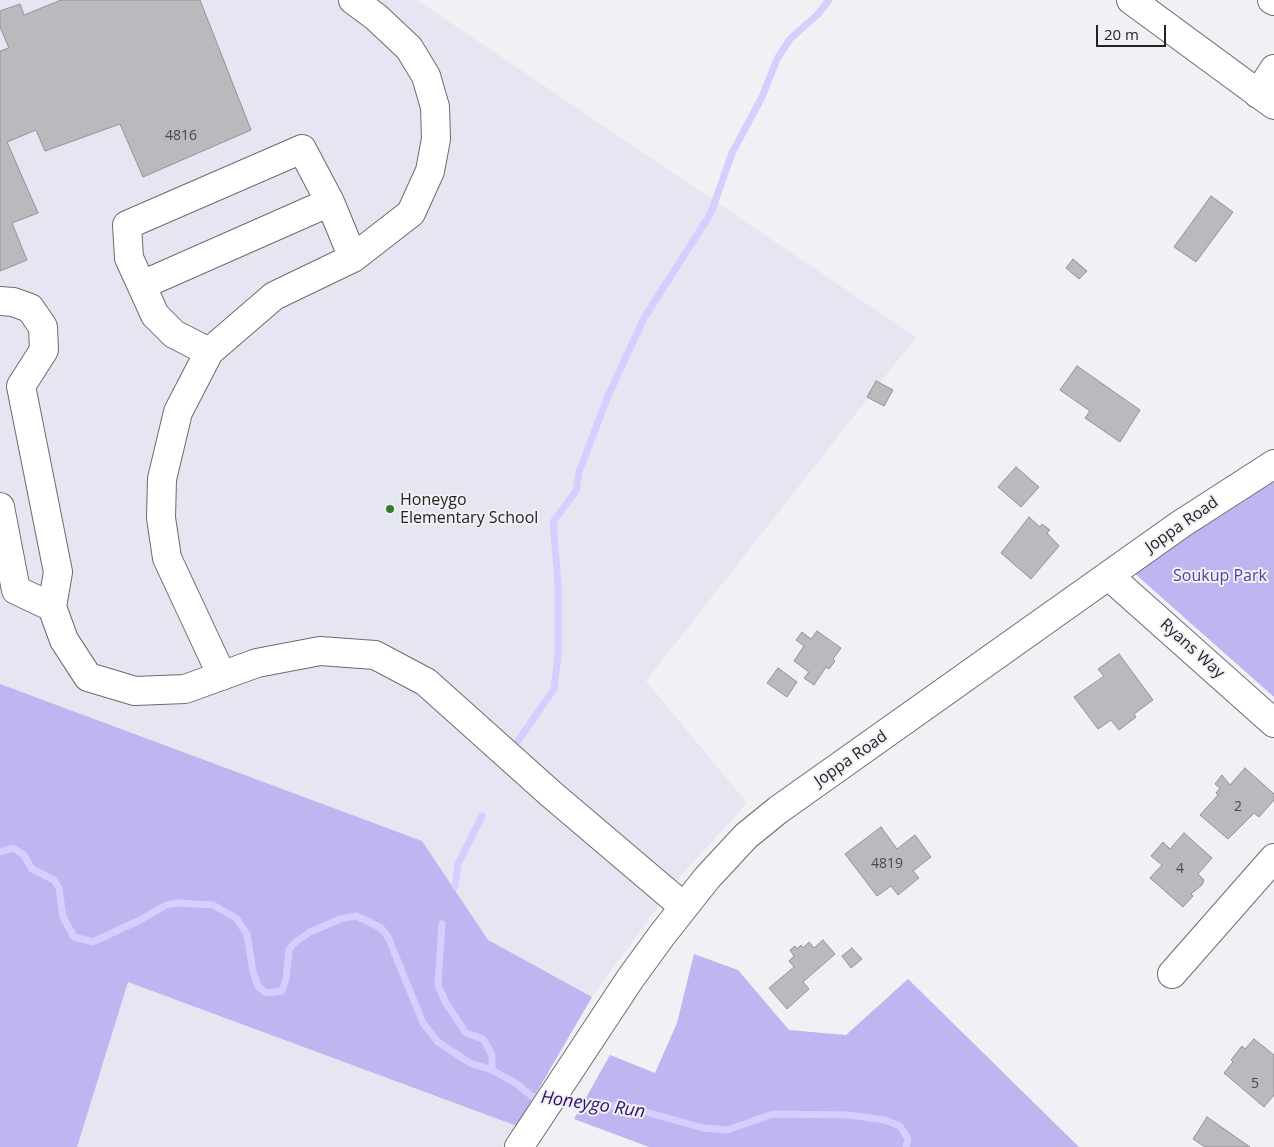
<!DOCTYPE html>
<html>
<head>
<meta charset="utf-8">
<style>
	body { margin:0 }
	#map { position:relative; width:1274px; height:1147px; overflow:hidden; background:#f0f0f5; font-family:"Open Sans",sans-serif }
	canvas { display:block }
	.scale { position:absolute; left:1096px; top:25px; width:70px; height:22px; box-sizing:border-box; border:2px solid #242425; border-top:0; padding-left:6px; font-size:15px; line-height:18px; white-space:nowrap; color:#242425; -webkit-text-stroke:4px #f0f0f5; paint-order:stroke }
</style>
</head>
<body>
<div id="map">
<canvas width="1274" height="1147"></canvas>
<div class="scale">20 m</div>
</div>
<script>
const g = document.querySelector('canvas').getContext('2d');
g.lineJoin = 'round';
function fill(path, color) { g.fillStyle = color; g.fill(path, 'evenodd'); }
const poly = rows => new Path2D(rows.map(r => 'M' + r).join(''));
function strokePath(path, color, width, dash) { g.strokeStyle = color; g.lineWidth = width; g.lineCap = dash ? 'butt' : 'round'; g.setLineDash(dash || []); g.stroke(path); }
function drawText(font, color, halo, rows, align = 'center') {
  g.font = font + ' "Open Sans",sans-serif'; g.lineWidth = 4; g.setLineDash([]); g.textBaseline = 'middle'; g.strokeStyle = halo; g.fillStyle = color; for (const [text, x, y, turn = 0] of rows) {
    g.save(); g.translate(x, y); g.rotate((+turn || 0) * Math.PI / 180); g.textAlign = isNaN(turn) ? turn : align; if (halo) g.strokeText(text, 0, 0); g.fillText(text, 0, 0); g.restore();
  }
}
fill(poly([
	[0,0,417,0,916,337,646,681,747,803,678,879,616,964,592,997,503,1147,0,1147]
]), '#e6e5f2');
fill(poly([
	[1274,477,1274,697,1133,572],
	[0,684,422,841,488,940,592,997,517,1126,128,982,77,1147,0,1147],
	[694,954,738,970,789,1030,846,1035,908,979,1079,1147,649,1147,574,1119,610,1055,655,1073,677,1023]
]), '#beb5f1');
strokePath(poly([
	[518,741,554,689,558,655,558,583,553,522,576,491,579,472,608,396,644,318,711,213,732,153,762,97,777,59,790,39,817,15,829,0],
	[0,852,13,848,24,855,32,869,54,880,59,888,63,917,74,937,93,942,140,920,166,905,177,903,213,905,236,918,247,934,253,972,258,986,266,993,282,991,286,979,289,950,293,944,310,932,340,919,356,916,363,919,381,928,388,937,423,1023,438,1042,470,1063,492,1070,517,1084,534,1098,543,1099],
	[455,886,458,864,482,816],
	[442,924,438,985,446,1003,466,1033,483,1039,488,1047,492,1056,492,1070],
	[556,1101,628,1107,703,1128,727,1130,773,1114,849,1115,885,1120,900,1126,908,1139,906,1147]
]), '#d5cfff', 7);
const building = poly([
	[61,0,200,0,251,130,143,177,120,124,45,151,36,130,7,142,38,213,12,223,27,260,0,271,0,51,9,48,0,27,0,11,20,4,24,15,61,0],
	[1211,196,1233,212,1196,262,1174,247,1211,196],
	[1073,259,1087,271,1079,279,1066,268,1073,259],
	[1077,366,1140,410,1120,442,1085,418,1090,411,1060,390,1077,366],
	[876,381,893,390,884,406,867,397,876,381],
	[1016,467,1039,487,1021,507,998,487,1016,467],
	[1029,517,1040,527,1042,524,1050,530,1047,533,1059,546,1031,579,1001,553,1029,517],
	[817,631,841,648,833,659,835,661,829,669,826,667,814,685,804,678,809,672,794,661,804,646,796,640,802,632,811,639,817,631],
	[1119,654,1153,700,1134,714,1136,717,1119,730,1111,720,1098,729,1074,697,1104,676,1098,669,1119,654],
	[778,668,797,682,787,697,767,683,778,668],
	[1245,768,1274,794,1274,800,1259,817,1254,813,1228,839,1200,815,1218,795,1216,793,1220,788,1215,784,1222,775,1230,785,1245,768],
	[881,827,897,849,915,835,931,857,913,871,919,878,898,895,891,886,877,896,845,854,881,827],
	[1184,833,1212,858,1198,874,1204,880,1202,885,1191,894,1193,896,1183,907,1150,878,1162,865,1151,856,1163,842,1170,849,1184,833],
	[823,940,835,954,803,982,809,989,787,1009,769,988,794,967,789,961,794,956,790,950,795,946,797,949,801,945,803,948,809,942,814,948,823,940],
	[852,948,862,959,851,968,842,956,852,948],
	[1254,1039,1274,1055,1274,1095,1264,1107,1224,1073,1233,1062,1231,1060,1242,1046,1245,1049,1254,1039],
	[1207,1117,1250,1147,1205,1147,1193,1139,1207,1117]
]);
fill(building, '#b9b9be');
strokePath(building, '#939397', 1);
const minor = poly([
	[1131,0,1274,105],
	[1272,0,1274,1],
	[1258,94,1274,69],
	[142,285,330,202],
	[0,301,13,302,30,308,43,327,44,350,21,386,58,572,52,607,64,640,88,677,135,691,185,689,257,663,320,651,375,655,426,682,551,794,684,907],
	[209,352,174,334,155,315,129,258,127,225,302,149,330,202,353,258],
	[0,507,16,590,52,607],
	[1110,577,1274,723],
	[222,676,167,558,161,518,162,479,178,412,209,352,274,296,353,258,411,213,430,171,436,139,435,107,426,76,409,48,376,17,353,0],
	[1172,974,1274,858],
	[519,1147,630,979,662,935,707,878,746,836,778,810,1181,524,1274,464]
]);
strokePath(minor, '#6c6c70', 30);
strokePath(minor, '#fff', 28);
for (const [x, y, r, color] of [
	[390,509,5,"#327e27"]
]) { const dot = new Path2D(); dot.arc(x, y, r, 0, 2 * Math.PI); g.fillStyle = color; g.fill(dot); strokePath(dot, '#f0f0f5', 2); }
drawText('14px', '#49494b', null, [
	["4816",181,136],
	["2",1238,807],
	["4819",887,864],
	["4",1180,869],
	["5",1255,1084]
]);
drawText('16px', '#242425', '#f0f0f5', [
	["Honeygo",400,500],
	["Elementary School",400,518]
], 'left');
drawText('16px', '#242425', '#f0f0f5', [
	["Joppa Road",1182,525,-35],
	["Ryans Way",1192,649,42],
	["Joppa Road",851,759,-35]
]);
drawText('16px', '#57409a', '#f0f0f5', [
	["Soukup Park",1220,576]
]);
drawText('italic 18px', '#31116a', '#f0f0f5', [
	["Honeygo Run",593,1105,8]
]);
</script>
</body>
</html>
